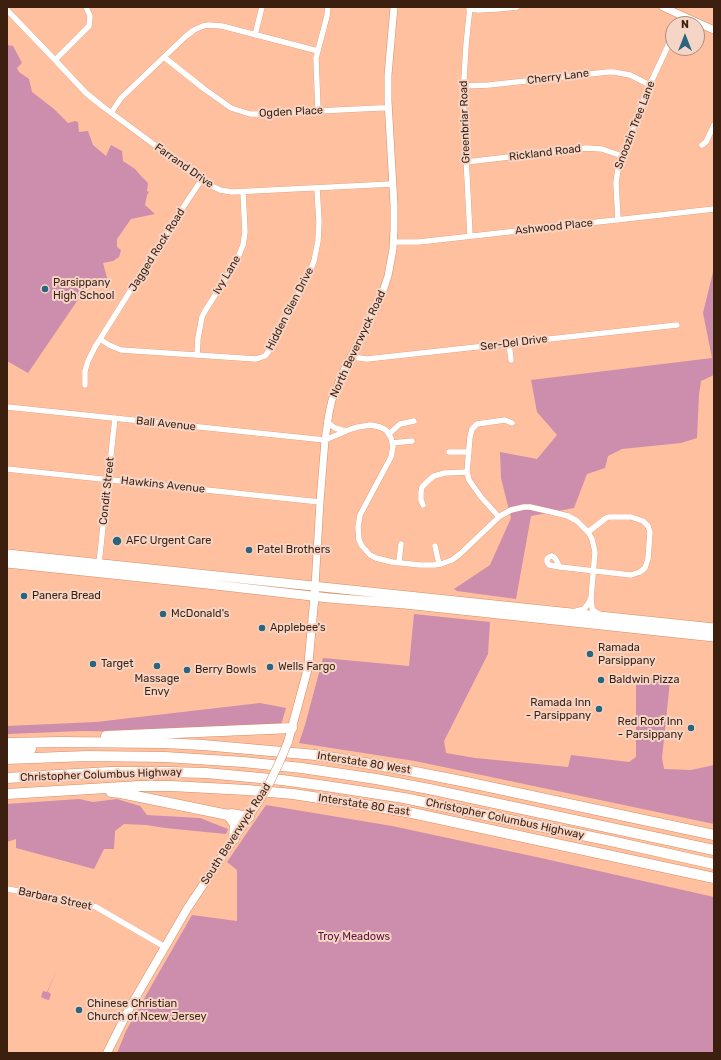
<!DOCTYPE html>
<html>
<head>
<meta charset="utf-8">
<style>
	body { margin:0 }
	#map { position:relative; width:721px; height:1060px; overflow:hidden; background:#fec09f; font-family:Rubik,sans-serif }
	canvas { display:block }
	.frame { position:absolute; inset:0; border:8px solid #3d1f0f; pointer-events:none }
	.north { position:absolute; left:665px; top:16px; width:40px; height:40px; box-sizing:border-box; background:#f5d5c5; border:1px solid #ab8c7c; border-radius:50%; rotate:0deg; font-size:11px; font-weight:700; line-height:16px; text-align:center; color:#3d1f0f }
	.north::after { content:''; display:block; margin:auto; width:14px; height:18px; background:#2a647d; clip-path:polygon(50% 0,100% 100%,50% 72%,0 100%) }
</style>
</head>
<body>
<div id="map">
<canvas width="721" height="1060"></canvas>
<div class="frame"></div>
<div class="north">N</div>
</div>
<script>
const g = document.querySelector('canvas').getContext('2d');
g.lineJoin = 'round';
function fill(path, color) { g.fillStyle = color; g.fill(path, 'evenodd'); }
const poly = rows => new Path2D(rows.map(r => 'M' + r).join(''));
function strokePath(path, color, width, dash) { g.strokeStyle = color; g.lineWidth = width; g.lineCap = dash ? 'butt' : 'round'; g.setLineDash(dash || []); g.stroke(path); }
function drawText(font, color, halo, rows, align = 'center') {
  g.font = font + ' Rubik,sans-serif'; g.lineWidth = 4; g.setLineDash([]); g.textBaseline = 'middle'; g.strokeStyle = halo; g.fillStyle = color; for (const [text, x, y, turn = 0] of rows) {
    g.save(); g.translate(x, y); g.rotate((+turn || 0) * Math.PI / 180); g.textAlign = isNaN(turn) ? turn : align; if (halo) g.strokeText(text, 0, 0); g.fillText(text, 0, 0); g.restore();
  }
}
fill(poly([
	[7,45,13,46,22,63,17,68,19,72,29,79,32,92,54,109,68,123,75,121,78,122,79,132,88,131,93,145,106,156,111,145,122,151,123,161,135,169,141,176,148,183,147,191,149,192,147,195,145,205,155,214,131,219,117,239,117,247,121,250,119,257,113,261,103,263,108,282,105,287,88,285,28,373,7,361],
	[714,268,714,375,701,381,699,395,697,438,681,443,622,449,608,456,605,468,587,474,574,508,531,516,516,599,457,591,454,589,490,565,511,518,501,478,500,452,537,459,557,435,537,412,531,380,712,358,703,313],
	[414,614,490,622,488,654,444,741,446,753,475,758,568,767,571,755,629,762,636,757,636,676,670,681,662,758,664,769,691,770,714,765,714,824,415,761,299,743,305,725,323,658,409,666],
	[260,703,286,708,281,725,142,732,82,731,7,734,7,726,96,722],
	[79,799,93,802,117,799,140,806,147,815,200,818,228,829,226,834,165,828,146,825,124,824,115,831,114,849,104,849,94,869,16,848,16,839,7,842,7,804],
	[266,805,392,826,541,858,714,897,714,1053,117,1053,126,1031,153,983,192,915,237,921,237,870,227,862],
	[57,969,48,991,48,992,51,994,49,1000,45,999,37,1026,45,999,41,997,43,991,47,992]
]), '#cd8dac');
const minor = poly([
	[470,7,466,45,463,97,470,236],
	[469,9,478,10,497,9,517,7],
	[7,10,55,60,89,26,90,16,86,7],
	[677,24,681,15],
	[255,35,262,7],
	[164,57,203,88,231,108,250,114,258,114,379,108,388,108],
	[55,60,86,93,102,106,206,183,220,190,232,192,392,184],
	[463,86,489,85,608,72,614,72,630,75,650,85],
	[318,111,316,58,327,16,328,7],
	[111,113,121,98,185,37,194,30,203,26,209,25,222,26,318,51],
	[702,145,706,142,714,125],
	[466,162,586,148,602,149,622,156],
	[618,220,616,183,618,169,646,93,673,35],
	[394,242,419,242,714,209],
	[100,339,109,345,121,350,256,359,265,356,271,348,297,297,310,271,314,261,318,241,319,222,317,188],
	[509,343,511,360],
	[197,355,198,338,202,317,205,311,237,260,243,245,245,232,243,192],
	[351,357,367,359,677,325],
	[85,385,85,371,88,361,95,347,176,218,202,179],
	[7,407,325,440,351,429,358,427,371,425,380,427,386,430,391,438,393,447,391,457,360,515,358,527,359,540,362,546,370,555,376,558,392,562,420,565,434,565,441,564,452,560,460,554,500,516,511,510,524,507,530,507,556,513,568,516,577,521,588,532,592,539,595,552,591,598,592,608,593,610,599,614],
	[327,422,335,428,345,431],
	[389,434,400,424,414,421],
	[392,443,412,441],
	[449,452,469,452],
	[7,469,320,502],
	[423,505,421,500,421,492,422,487,429,480,434,476,445,473,467,472],
	[499,517,481,497,469,480,467,472,470,437,472,429,477,424,505,420,512,423],
	[435,546,439,564],
	[552,556,555,558,560,567,549,565,547,562,547,559,549,557,552,556],
	[399,562,401,544],
	[99,563,115,418],
	[560,567,631,575,640,572,645,568,648,559,650,532,648,526,643,521,631,517,609,517,606,518,588,532],
	[573,612,584,609,588,604,591,598],
	[7,889,74,901,96,907,165,947]
]);
const tertiary = poly([
	[663,7,714,30],
	[315,586,320,502,325,440,329,413,332,400,342,374,377,306,383,291,388,276,393,249,394,229,394,205,388,101,388,75,394,7]
]);
const secondary = poly([
	[288,742,308,668,315,591],
	[107,1053,129,1009,187,909,259,801]
]);
const trunk = poly([
	[7,554,714,628],
	[7,563,207,584,329,598,405,604,714,637]
]);
const motorway = poly([
	[106,736,292,728],
	[7,743,61,742,163,743,203,745,316,755,395,768,466,782,714,835],
	[7,751,31,749],
	[7,759,88,756,165,757,243,762,302,768,376,779,429,789,714,850],
	[7,778,110,772,168,772,206,773,282,780,326,786,404,798,611,841,714,864],
	[111,792,121,793,228,815,231,814,249,817],
	[7,794,140,786,171,786,247,790,293,794,378,807,412,813,714,878],
	[228,815,235,824,234,839]
]);
strokePath(minor, '#d68d65', 6);
strokePath(tertiary, '#d68d65', 8);
strokePath(secondary, '#d68d65', 9);
strokePath(trunk, '#d68d65', 10);
strokePath(motorway, '#d68d65', 11);
strokePath(minor, '#fff', 5.5);
strokePath(tertiary, '#fff', 7);
strokePath(secondary, '#fff', 8);
strokePath(trunk, '#fff', 9);
strokePath(motorway, '#fff', 10);
const secondaryBridge = poly([
	[259,801,270,782,280,761,288,742]
]);
strokePath(secondaryBridge, '#d68d65', 9, []);
strokePath(secondaryBridge, '#fff', 8);
for (const [x, y, r, color] of [
	[45,289,4,"#2a647d"],
	[117,541,5,"#2a647d"],
	[249,550,4,"#2a647d"],
	[24,596,4,"#2a647d"],
	[163,614,4,"#2a647d"],
	[262,628,4,"#2a647d"],
	[590,654,4,"#2a647d"],
	[93,664,4,"#2a647d"],
	[157,666,4,"#2a647d"],
	[270,667,4,"#2a647d"],
	[187,670,4,"#2a647d"],
	[601,680,4,"#2a647d"],
	[599,709,4,"#2a647d"],
	[691,728,4,"#2a647d"],
	[79,1010,4,"#2a647d"]
]) { const dot = new Path2D(); dot.arc(x, y, r, 0, 2 * Math.PI); g.fillStyle = color; g.fill(dot); strokePath(dot, '#f5d5c5', 1.5); }
drawText('11px', '#3d1f0f', '#f5d5c5', [
	["Cherry Lane",558,77,-7],
	["Ogden Place",291,112,-3],
	["Greenbriar Road",465,122,-92],
	["Snoozin Tree Lane",635,125,-69],
	["Rickland Road",545,153,-7],
	["Farrand Drive",184,166,35],
	["Ashwood Place",554,227,-6],
	["Jagged Rock Road",157,250,-58],
	["Ivy Lane",227,275,-59],
	["Hidden Glen Drive",290,309,-63],
	["Ser-Del Drive",514,343,-7],
	["North Beverwyck Road",358,344,-65],
	["Ball Avenue",166,424,6],
	["Hawkins Avenue",163,485,6],
	["Condit Street",107,491,-84],
	["Interstate 80 West",364,763,9],
	["Christopher Columbus Highway",101,775,-2],
	["Interstate 80 East",364,805,9],
	["Christopher Columbus Highway",505,819,12],
	["South Beverwyck Road",236,834,-57],
	["Barbara Street",55,899,12]
]);
drawText('11px', '#3d1f0f', '#f5d5c5', [
	["Parsippany",53,283],
	["High School",53,296],
	["AFC Urgent Care",126,541],
	["Patel Brothers",257,550],
	["Panera Bread",32,596],
	["McDonald's",171,614],
	["Applebee's",270,628],
	["Ramada",598,648],
	["Parsippany",598,661],
	["Target",101,664],
	["Wells Fargo",278,667],
	["Berry Bowls",195,670],
	["Massage",157,679,"center"],
	["Envy",157,692,"center"],
	["Baldwin Pizza",609,680],
	["Ramada Inn",591,703,"right"],
	["- Parsippany",591,716,"right"],
	["Red Roof Inn",683,722,"right"],
	["- Parsippany",683,735,"right"],
	["Chinese Christian",87,1004],
	["Church of Ncew Jersey",87,1017]
], 'left');
drawText('11px', '#5a113d', '#f5d5c5', [
	["Troy Meadows",354,937]
]);
</script>
</body>
</html>
